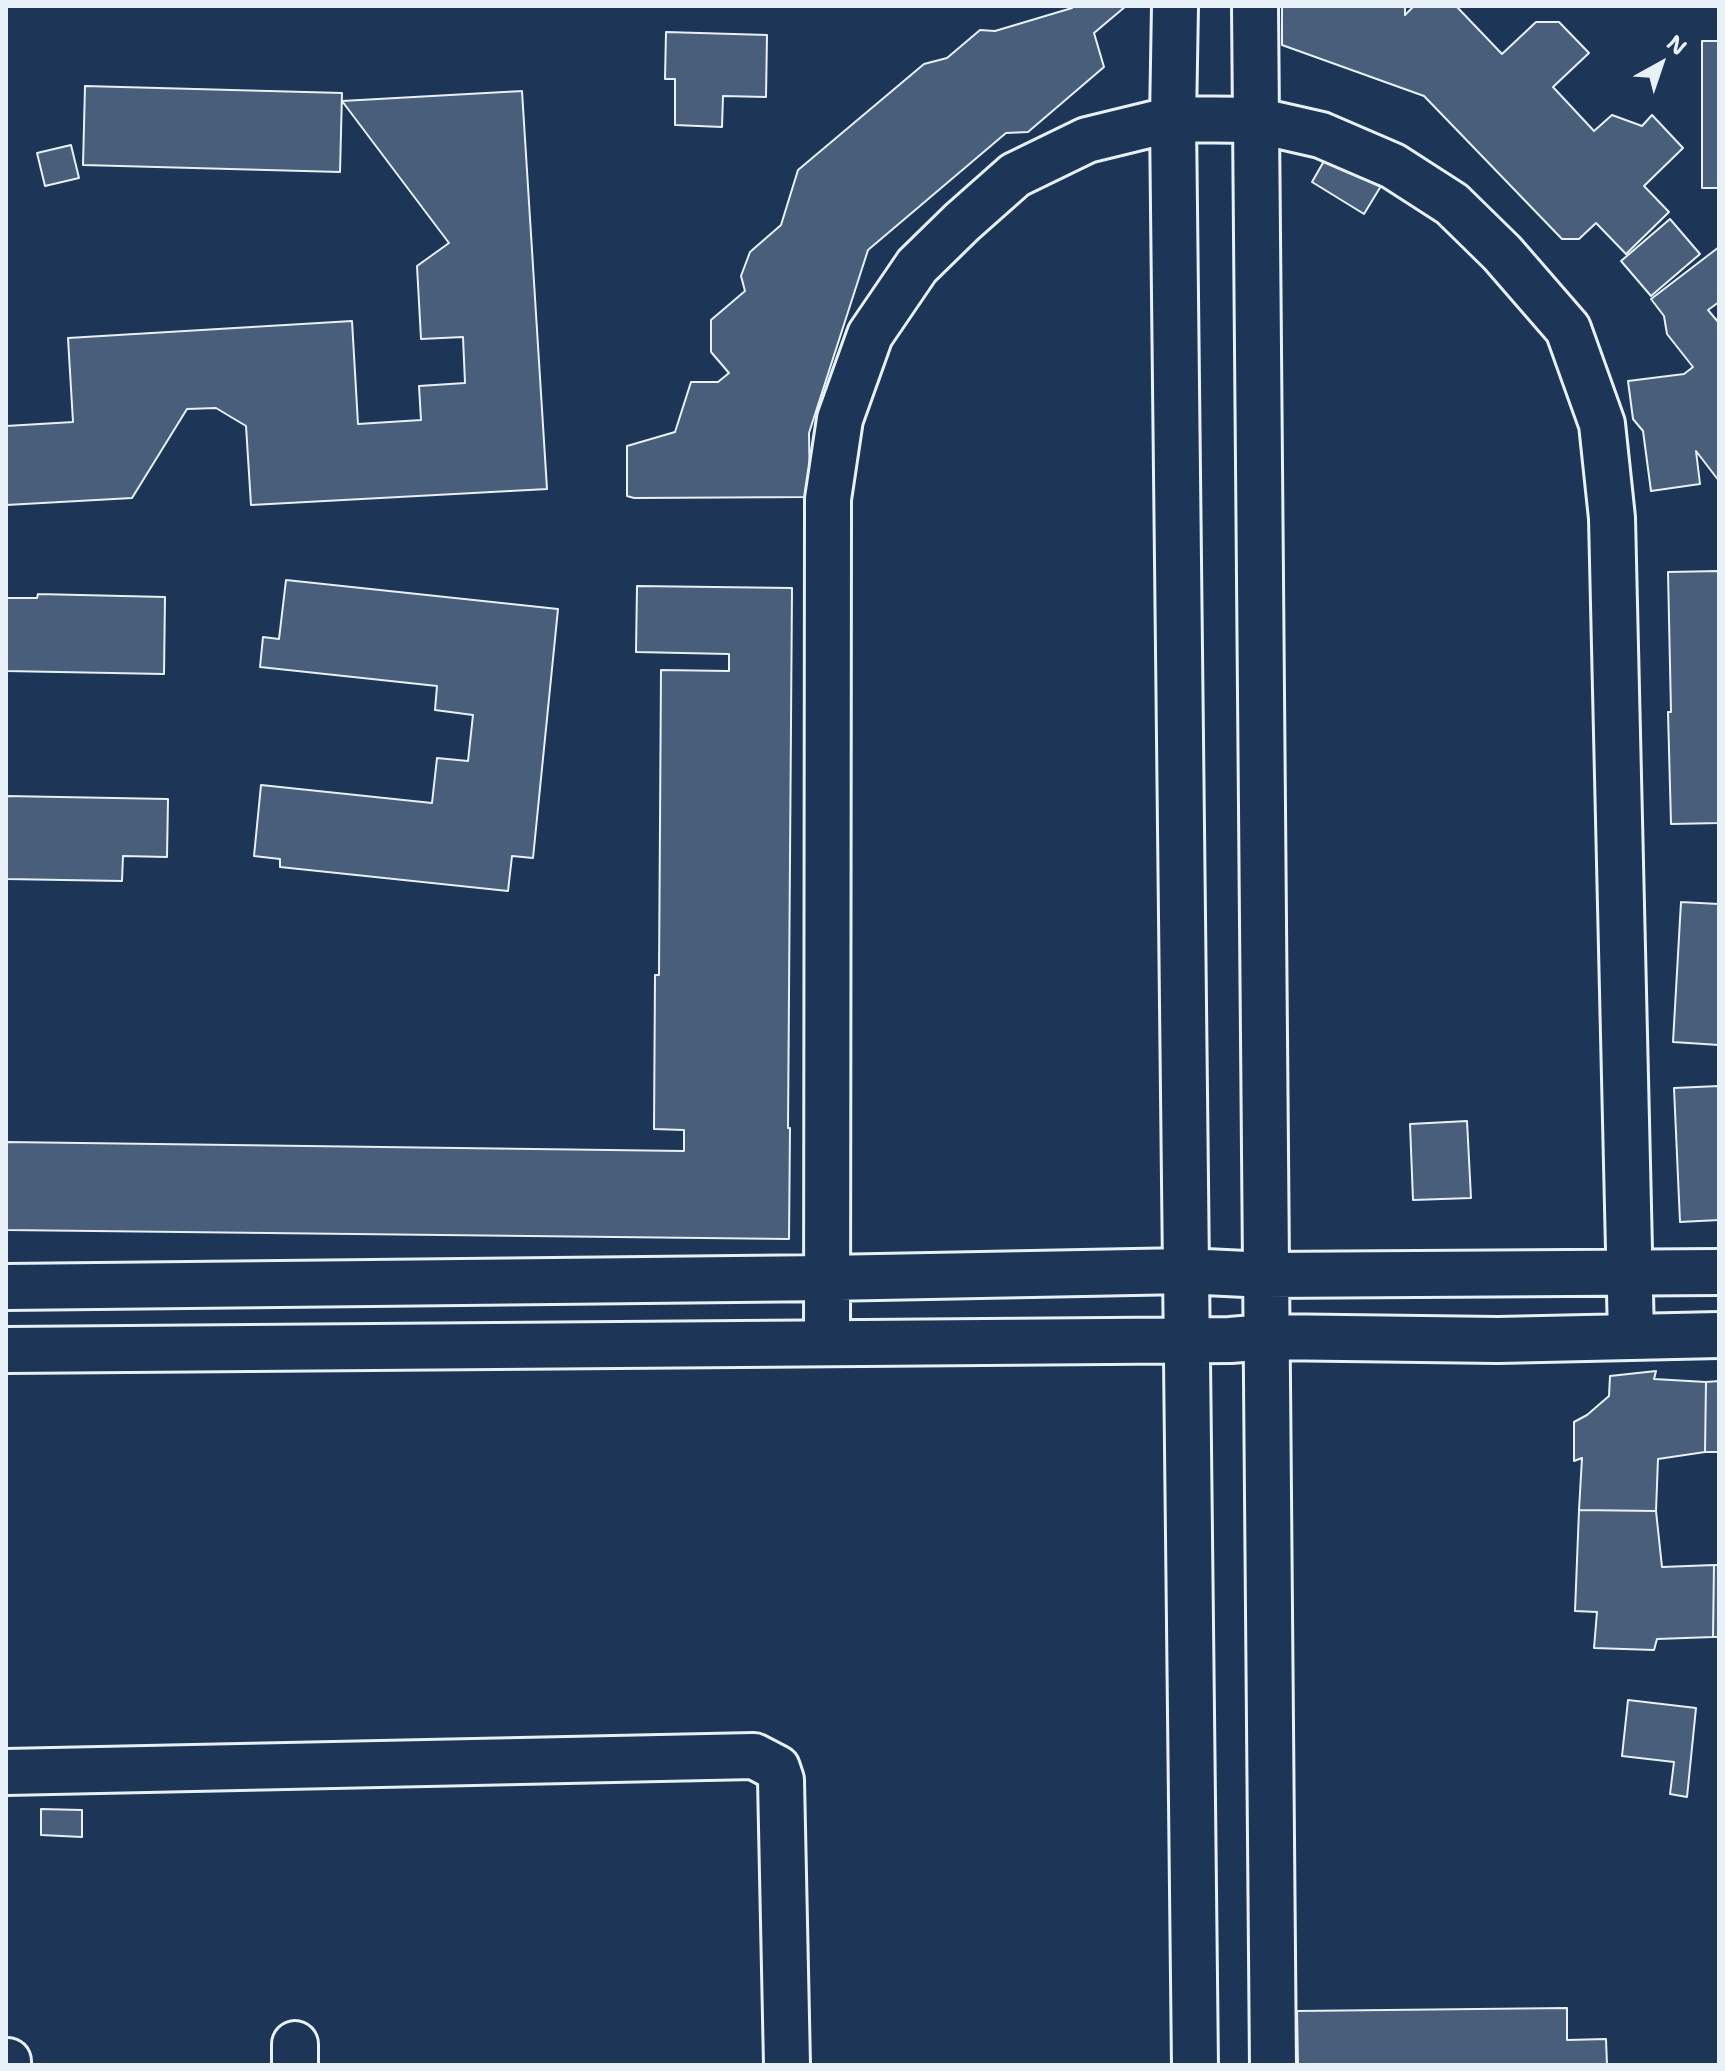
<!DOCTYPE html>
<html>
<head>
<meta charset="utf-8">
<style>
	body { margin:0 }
	#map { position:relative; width:1725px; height:2071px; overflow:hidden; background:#1d3557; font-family:"Shantell Sans",sans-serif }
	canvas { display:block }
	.frame { position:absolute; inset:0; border:8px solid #e8f1f8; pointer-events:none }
	.north { position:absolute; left:1621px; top:24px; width:80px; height:80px; -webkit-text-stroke:6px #1d3557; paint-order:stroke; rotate:40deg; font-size:22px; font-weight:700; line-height:32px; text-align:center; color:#e8f1f8 }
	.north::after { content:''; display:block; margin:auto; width:28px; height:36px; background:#e8f1f8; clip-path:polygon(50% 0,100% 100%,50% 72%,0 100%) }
</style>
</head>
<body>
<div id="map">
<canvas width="1725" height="2071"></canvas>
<div class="frame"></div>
<div class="north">N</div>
</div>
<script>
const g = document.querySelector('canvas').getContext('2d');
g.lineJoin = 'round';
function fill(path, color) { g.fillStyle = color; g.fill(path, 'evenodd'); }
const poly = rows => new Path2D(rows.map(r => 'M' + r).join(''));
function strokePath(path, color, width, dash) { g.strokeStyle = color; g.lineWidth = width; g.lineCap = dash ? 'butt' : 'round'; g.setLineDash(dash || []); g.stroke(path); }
const building = poly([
	[1071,6,1126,6,1094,33,1104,67,1028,132,1006,133,868,250,809,433,810,497,634,498,627,496,627,446,675,432,691,382,718,382,729,373,711,352,711,320,745,291,741,276,750,252,781,225,798,170,924,64,947,58,980,30,995,31,1072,8,1071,6],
	[1282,6,1405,6,1405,15,1413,7,1457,7,1502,54,1536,22,1559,22,1589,53,1553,87,1594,131,1612,115,1642,126,1652,115,1683,148,1644,186,1669,212,1626,254,1596,223,1579,239,1562,239,1424,96,1282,45,1282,6],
	[666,32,767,35,766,97,723,96,722,127,675,125,675,79,665,79,666,32],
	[1702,41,1719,41,1719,188,1702,188,1702,41],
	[85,86,342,93,340,172,83,165,85,86],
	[522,91,547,489,251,505,246,426,216,408,187,409,132,498,6,505,6,426,73,422,68,338,352,321,358,424,421,420,419,386,465,383,463,337,421,339,417,266,449,243,342,101,522,91],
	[71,145,79,178,45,186,37,153,71,145],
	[1328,154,1381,186,1364,214,1312,182,1328,154],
	[1670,219,1700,254,1651,296,1621,261,1670,219],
	[1719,247,1719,302,1708,310,1719,323,1719,481,1696,451,1700,484,1651,491,1643,431,1633,419,1628,381,1684,374,1693,367,1667,334,1664,316,1651,299,1719,247],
	[1719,571,1719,823,1671,824,1668,712,1671,712,1668,572,1719,571],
	[286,580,558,609,533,858,512,856,508,891,280,867,280,859,254,856,261,785,432,803,437,758,468,761,473,715,435,710,437,686,260,667,263,637,279,639,286,580],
	[637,586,792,588,788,1128,790,1128,789,1239,6,1230,6,1142,684,1151,684,1130,654,1129,655,975,659,975,661,670,729,671,729,654,636,652,637,586],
	[38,594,165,597,164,674,6,671,6,598,37,598,38,594],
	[6,796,168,799,167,857,123,856,122,881,6,879,6,796],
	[1681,902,1719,904,1719,1045,1673,1042,1681,902],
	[1719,1086,1719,1220,1680,1222,1674,1088,1719,1086],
	[1467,1121,1471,1198,1413,1200,1410,1124,1467,1121],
	[1656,1371,1654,1379,1706,1382,1705,1452,1658,1459,1656,1511,1579,1510,1582,1458,1574,1461,1574,1422,1587,1415,1609,1396,1610,1376,1656,1371],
	[1719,1381,1719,1452,1705,1452,1706,1382,1719,1381],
	[1579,1510,1656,1511,1662,1567,1714,1565,1713,1637,1657,1639,1654,1650,1594,1648,1597,1612,1575,1611,1579,1510],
	[1714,1565,1719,1565,1719,1637,1713,1637,1714,1565],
	[1628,1700,1696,1708,1687,1797,1670,1794,1674,1762,1622,1756,1628,1700],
	[41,1809,82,1810,82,1837,41,1835,41,1809],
	[1567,2008,1567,2040,1606,2039,1607,2065,1298,2065,1297,2011,1567,2008]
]);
fill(building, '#495e7a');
strokePath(building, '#e8f1f8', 2);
const minor = poly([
	[1175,6,1173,119,1195,2065],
	[1255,6,1273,2065],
	[6,1287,827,1278,1185,1271,1266,1275,1719,1272],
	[827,1343,828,499,840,419,870,335,917,266,962,222,1015,175,1087,140,1173,119,1255,120,1321,135,1393,166,1452,204,1502,253,1568,329,1602,424,1612,518,1631,1336],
	[6,1350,1230,1340,1267,1337,1498,1340,1719,1335],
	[6,1772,754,1756,777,1768,781,1780,787,2065],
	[8,2061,8,2065],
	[295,2065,295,2044]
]);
strokePath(minor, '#e8f1f8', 50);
strokePath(minor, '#1d3557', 44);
</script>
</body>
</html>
